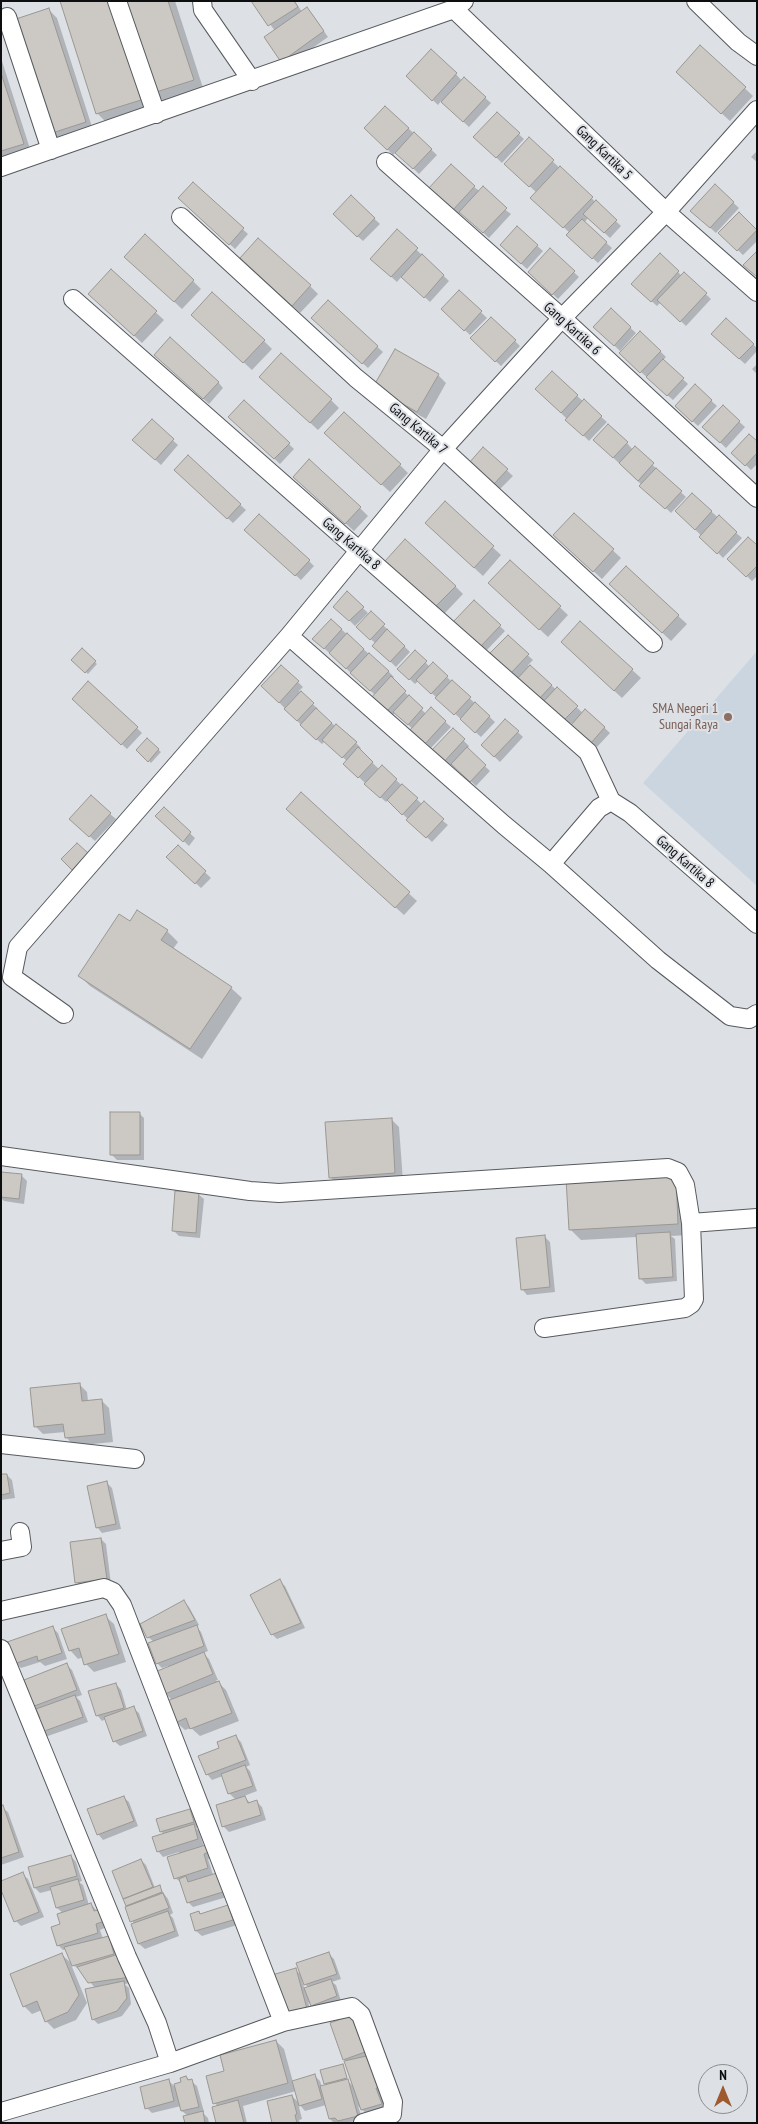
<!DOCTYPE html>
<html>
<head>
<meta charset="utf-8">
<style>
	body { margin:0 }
	#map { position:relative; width:758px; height:2124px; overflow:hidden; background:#dde1e6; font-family:"PT Sans Narrow",sans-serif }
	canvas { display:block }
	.frame { position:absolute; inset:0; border:2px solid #0d0e10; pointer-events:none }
	.north { position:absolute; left:698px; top:2064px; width:50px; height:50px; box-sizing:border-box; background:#dde1e6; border:1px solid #8a8d90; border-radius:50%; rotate:0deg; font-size:14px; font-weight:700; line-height:20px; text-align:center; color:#0d0e10 }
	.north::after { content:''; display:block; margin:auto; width:18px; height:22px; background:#9f592f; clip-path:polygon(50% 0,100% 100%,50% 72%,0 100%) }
</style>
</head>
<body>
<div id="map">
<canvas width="758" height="2124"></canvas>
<div class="frame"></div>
<div class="north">N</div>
</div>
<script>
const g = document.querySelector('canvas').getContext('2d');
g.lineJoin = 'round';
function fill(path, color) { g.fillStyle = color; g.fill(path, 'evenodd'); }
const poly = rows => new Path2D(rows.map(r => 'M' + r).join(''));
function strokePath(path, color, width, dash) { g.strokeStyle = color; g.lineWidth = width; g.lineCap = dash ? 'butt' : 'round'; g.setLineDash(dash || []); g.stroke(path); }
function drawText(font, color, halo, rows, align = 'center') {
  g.font = font + ' "PT Sans Narrow",sans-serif'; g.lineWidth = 4; g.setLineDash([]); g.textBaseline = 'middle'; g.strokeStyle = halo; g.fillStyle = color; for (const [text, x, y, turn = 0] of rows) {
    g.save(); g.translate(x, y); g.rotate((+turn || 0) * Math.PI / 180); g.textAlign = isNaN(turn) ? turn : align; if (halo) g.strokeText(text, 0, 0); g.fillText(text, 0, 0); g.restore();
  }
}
fill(poly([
	[757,651,757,886,643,783]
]), '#cbd5e0');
fill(poly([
	[116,1,151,110,108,124,97,113],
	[125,1,175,1,204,91,165,103,154,92],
	[253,1,295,1,302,12,312,14,328,37,287,66,275,31],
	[49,10,57,18,93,130,58,141,50,133],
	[701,47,753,96,730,121,685,80],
	[1,58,31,152,5,160,1,156],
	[456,74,462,81,464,79,491,103,469,127,441,101,438,105,407,76],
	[497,114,524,139,502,163,475,137],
	[366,128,408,128,437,155,419,174,396,152,393,155],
	[529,139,621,226,610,238,588,218,584,223,612,248,598,263,568,235,570,233,540,206,537,193,511,169],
	[757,151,757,162,751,157],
	[193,184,248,234,235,249,185,203],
	[715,186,739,208,716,233,697,216],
	[474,187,511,214,489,238,461,212,458,215,430,189],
	[351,197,380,224,363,241,339,220],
	[517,228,543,251,527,269,506,250],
	[757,230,757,241,743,255,720,233],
	[397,231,449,281,430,302,402,276,397,282,377,264],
	[550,250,579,277,558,299,530,272],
	[660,255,682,276,684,274,711,299,686,326,661,302,657,306,638,289],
	[134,265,193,281,201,289,182,309],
	[249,266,310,286,318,294,300,313],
	[111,271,164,320,142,343,98,302],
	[459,291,487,318,470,335,442,309],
	[328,302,383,352,368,368,318,323],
	[611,310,636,333,620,351,595,327],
	[726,320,757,348,757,351,745,364,718,340],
	[200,323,264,341,272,349,252,370],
	[515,341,520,346,501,366,477,344],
	[660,351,666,357,663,360,688,384,673,400,626,359],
	[161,360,218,382,223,388,209,404],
	[757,364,757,374,752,369],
	[438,375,446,383,426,419,383,395],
	[269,385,331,400,339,408,318,430],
	[695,386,717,406,698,426,676,406],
	[542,394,577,396,607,422,589,441],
	[723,407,745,427,726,448,704,427],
	[152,421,178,445,161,465,139,445],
	[235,422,289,444,294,449,280,464],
	[334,441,400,465,408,473,390,492],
	[627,443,633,450,635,448,686,497,671,513,600,445],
	[757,443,757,464,751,470,733,453],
	[483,448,513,476,499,490,476,468],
	[188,457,246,510,233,523,181,476],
	[303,485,360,508,368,516,354,531],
	[692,495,742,538,723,558,677,511],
	[445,503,501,555,483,576,434,531],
	[574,514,621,558,602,579,563,543],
	[251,535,309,561,314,566,301,580],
	[757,547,757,576,752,581,729,559],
	[511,561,568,615,548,637,498,591],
	[395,568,455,586,463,594,444,614],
	[626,568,687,624,671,641,619,592],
	[347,593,368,613,355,626,335,606],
	[474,601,505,631,486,651,455,622],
	[371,613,410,652,396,667,379,651,376,644,358,627],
	[331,620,389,672,394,677,392,679,426,714,431,709,451,727,431,748,396,712,391,717,375,695,314,639],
	[580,623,641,678,622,698,570,650],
	[508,637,533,660,528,665,583,713,586,710,610,733,597,747,571,723,569,725,544,704,497,658],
	[82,650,97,664,88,674,73,660],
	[415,652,430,667,433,664,495,722,481,737,418,681,415,684,399,669],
	[282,667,303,687,299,691,318,709,317,711,356,743,361,748,359,750,379,769,382,767,422,804,448,825,432,842,388,800,386,802,364,782,345,764,347,761,325,741,322,744,307,731,263,686],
	[79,705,137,728,142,733,127,749],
	[505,720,523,737,500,762,482,745],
	[453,730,469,746,467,749,490,771,476,786,452,764,448,768,432,752],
	[147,740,161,752,151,763,138,750],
	[301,794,417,901,404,915,296,817],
	[164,809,195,838,189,846,162,821],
	[110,814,116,819,95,841,76,824],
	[77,844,90,856,75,871,63,859],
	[178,847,211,878,201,888,168,857],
	[130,923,167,931,178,942,173,949,231,988,242,998,202,1059,90,986,80,976],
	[139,1113,144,1118,144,1160,117,1160,112,1155],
	[391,1119,399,1127,403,1181,338,1185,330,1177],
	[2,1173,22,1176,27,1181,24,1204,4,1201,1,1198],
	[676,1176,689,1235,671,1236,675,1239,677,1281,646,1284,640,1278,637,1237,581,1240,570,1229],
	[198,1194,204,1199,200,1238,179,1236,174,1231],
	[545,1237,550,1242,555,1292,527,1295,522,1289],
	[79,1384,87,1392,88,1401,101,1400,109,1408,113,1442,74,1446,66,1437,65,1432,43,1434,35,1426],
	[7,1475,12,1480,15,1498,1,1500,1,1476],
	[107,1483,112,1488,121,1529,102,1533,97,1527],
	[101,1539,106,1544,111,1584,82,1587,76,1582],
	[279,1581,285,1586,305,1628,277,1639,272,1634],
	[184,1602,189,1607,199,1625,196,1626,201,1632,208,1651,203,1653,209,1659,218,1680,216,1680,226,1690,239,1721,200,1736,191,1728,185,1730,176,1722,172,1700,166,1694,169,1668,168,1666,162,1668,157,1663,154,1642,148,1637],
	[105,1616,114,1624,126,1662,94,1672,86,1664,83,1657,78,1659,70,1650],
	[53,1628,58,1633,67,1659,45,1666,40,1662,21,1668,15,1663],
	[67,1665,72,1670,82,1695,76,1697,80,1701,88,1722,45,1737,39,1712,36,1713,31,1708],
	[116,1684,121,1690,127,1710,133,1708,139,1713,147,1736,120,1746,114,1741,106,1719,102,1721,97,1715],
	[235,1736,241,1742,250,1765,246,1767,250,1771,257,1791,244,1796,250,1803,257,1802,262,1807,266,1820,229,1832,223,1826,236,1800,230,1794,223,1776,212,1780,207,1774,220,1749],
	[123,1797,129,1802,138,1826,103,1840,98,1834],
	[1,1807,8,1812,24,1857,1,1865],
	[190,1810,195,1816,199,1827,196,1828,199,1831,204,1847,215,1857,208,1859,213,1875,230,1896,193,1907,188,1902,182,1883,175,1878,179,1852,163,1857,158,1851,164,1835,161,1831],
	[71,1856,76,1862,82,1881,79,1882,83,1885,89,1905,91,1904,96,1910,109,1926,100,1930,103,1939,109,1937,114,1942,131,1983,124,1984,129,1988,131,2004,122,2016,98,2024,93,2019,95,1988,80,1970,73,1965,67,1949,63,1950,58,1945,63,1913,57,1908,52,1890,40,1893,35,1888,29,1868],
	[141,1860,146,1865,155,1888,159,1887,168,1899,173,1913,170,1915,173,1918,179,1936,145,1949,139,1944,133,1925,134,1924,126,1908,129,1907,113,1871],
	[22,1874,28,1879,44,1917,21,1926,16,1921],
	[227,1907,233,1912,237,1925,202,1936,196,1931,191,1914,199,1912,201,1915],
	[61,1954,70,1962,87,2003,76,2020,54,2029,46,2021,42,2010,32,2014,24,2006],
	[329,1954,334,1959,341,1979,332,1982,336,1985,341,2001,317,2010,308,2002,312,2014,290,2021,295,1969,303,1977],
	[302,1981,309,1988,305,1990],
	[351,2016,388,2092,380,2093,386,2109,367,2114,358,2106,363,2121,334,2123,330,2119,326,2105,305,2111,298,2103,302,2119,299,2120,300,2123,274,2123,292,2096,299,2103,296,2091,243,2106,247,2123,217,2123,218,2107,215,2103,226,2071,276,2041,284,2049,293,2082,315,2076,320,2081,322,2087,327,2086,325,2083,342,2065,347,2080,354,2087,347,2062,344,2059],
	[186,2077,197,2086,204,2112,202,2112,208,2118,209,2123,186,2123,188,2116,182,2111,181,2106,152,2113,147,2108,168,2080,176,2088]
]), '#0003');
const building = poly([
	[60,1,110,1,141,100,96,114,60,1],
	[124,1,168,1,194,80,153,93,124,1],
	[251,1,294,1,298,7,268,26,251,1],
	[307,7,324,31,281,62,264,37,307,7],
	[49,8,86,122,49,134,13,20,49,8],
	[700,45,746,87,721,114,676,72,700,45],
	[431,49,457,73,432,101,406,76,431,49],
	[1,73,24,144,1,151,1,73],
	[464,77,486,97,463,122,441,102,464,77],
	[385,106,409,128,387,150,364,128,385,106],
	[497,112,520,133,496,158,473,137,497,112],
	[414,132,432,149,413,169,395,153,414,132],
	[529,137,554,160,529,187,504,164,529,137],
	[451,164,475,186,452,211,428,189,451,164],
	[560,166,593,197,563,228,530,198,560,166],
	[193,182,244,228,229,245,178,198,193,182],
	[715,184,734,202,710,228,690,211,715,184],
	[483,186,507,208,483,233,459,212,483,186],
	[351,195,375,218,357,237,333,214,351,195],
	[596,200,617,220,604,233,583,214,596,200],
	[739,212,757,230,737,251,718,233,739,212],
	[582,219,607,242,592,259,566,235,582,219],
	[517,226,538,245,521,264,500,245,517,226],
	[397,229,418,248,391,277,370,259,397,229],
	[145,234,194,280,174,302,124,257,145,234],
	[258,238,311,285,292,306,240,258,258,238],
	[550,248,575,271,552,295,528,272,550,248],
	[757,251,757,277,743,265,757,251],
	[660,253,679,271,651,302,631,284,660,253],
	[422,254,444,275,424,298,401,277,422,254],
	[111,269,157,311,134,336,88,294,111,269],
	[684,272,707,293,680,322,657,300,684,272],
	[459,290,482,311,464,331,441,309,459,290],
	[212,292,265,340,243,363,191,315,212,292],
	[328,300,378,346,362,364,311,318,328,300],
	[611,308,631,327,614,346,593,327,611,308],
	[491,317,516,340,495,362,470,338,491,317],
	[726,318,754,344,739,359,711,334,726,318],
	[640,331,661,351,640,373,619,353,640,331],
	[170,337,219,382,203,399,154,355,170,337],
	[395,349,439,374,417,412,373,387,395,349],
	[281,353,332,399,310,423,259,377,281,353],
	[663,359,684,378,667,396,646,377,663,359],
	[552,371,578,395,561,413,535,389,552,371],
	[695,384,712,400,692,422,675,406,695,384],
	[584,399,602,416,583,436,565,420,584,399],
	[244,400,290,443,274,459,228,417,244,400],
	[723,405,740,421,720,443,702,427,723,405],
	[344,412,401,464,381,485,324,433,344,412],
	[152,419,174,439,155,460,132,440,152,419],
	[608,424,628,442,613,458,593,440,608,424],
	[749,434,757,441,757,453,745,466,731,453,749,434],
	[635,446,654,463,638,481,619,463,635,446],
	[483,447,508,469,493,485,469,463,483,447],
	[188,455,241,504,227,519,174,470,188,455],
	[309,459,361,507,345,524,293,477,309,459],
	[656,468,682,491,665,509,639,486,656,468],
	[692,493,712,511,695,530,675,511,692,493],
	[445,501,494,546,474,568,425,523,445,501],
	[574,513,614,549,593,572,553,535,574,513],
	[259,514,310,560,295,576,244,530,259,514],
	[719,515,737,532,717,554,699,537,719,515],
	[748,537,757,545,757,566,746,577,727,559,748,537],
	[405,539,456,586,435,607,385,561,405,539],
	[510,560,561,606,539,630,488,583,510,560],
	[626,566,679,615,662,633,609,584,626,566],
	[347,591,364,607,349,621,333,607,347,591],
	[474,600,501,625,480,647,453,622,474,600],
	[371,611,385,624,370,640,356,627,371,611],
	[331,619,342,629,324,649,312,639,331,619],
	[580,621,633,669,614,691,561,642,580,621],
	[387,629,405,646,390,662,372,646,387,629],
	[347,633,364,649,346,669,329,653,347,633],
	[508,635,529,654,511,673,490,653,508,635],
	[82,648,96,661,85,673,71,660,82,648],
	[415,650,427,661,409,680,397,669,415,650],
	[369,653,389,671,370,691,350,673,369,653],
	[433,662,448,676,431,694,416,680,433,662],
	[281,665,299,681,279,703,261,686,281,665],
	[530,665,552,685,538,700,516,680,530,665],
	[391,676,406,691,385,713,370,699,391,676],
	[452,680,471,697,454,715,435,698,452,680],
	[88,681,138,727,121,745,72,699,88,681],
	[557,687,578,706,563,721,543,702,557,687],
	[301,691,314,703,297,721,284,709,301,691],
	[409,695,423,708,408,725,393,712,409,695],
	[475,702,490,716,475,733,460,719,475,702],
	[431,707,446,721,425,744,410,730,431,707],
	[316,708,332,723,316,740,300,725,316,708],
	[585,709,605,727,591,743,571,725,585,709],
	[505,719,519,731,494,757,481,745,505,719],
	[336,724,357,742,342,758,322,740,336,724],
	[453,728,465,739,442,764,430,752,453,728],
	[147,738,159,749,148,762,136,750,147,738],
	[358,747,373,762,358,778,343,764,358,747],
	[467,747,486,765,470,782,451,764,467,747],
	[382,765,397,779,380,798,364,784,382,765],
	[402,784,418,798,402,815,387,800,402,784],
	[301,792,410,892,395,908,286,809,301,792],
	[91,795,111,813,89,837,69,819,91,795],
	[424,801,444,819,426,838,406,820,424,801],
	[164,807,191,832,183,842,155,816,164,807],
	[77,843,88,853,72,870,61,859,77,843],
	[178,845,206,871,195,884,166,857,178,845],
	[137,910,168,930,161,940,232,987,190,1049,78,976,119,914,130,921,137,910],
	[110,1112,140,1112,140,1155,110,1155,110,1112],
	[392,1118,395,1173,329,1178,325,1122,392,1118],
	[1,1172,22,1174,19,1199,1,1197,1,1172],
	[676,1175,678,1224,569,1230,566,1179,676,1175],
	[175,1191,199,1192,196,1233,172,1231,175,1191],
	[670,1232,673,1277,639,1279,636,1234,670,1232],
	[545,1235,550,1287,521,1290,516,1238,545,1235],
	[80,1383,82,1401,102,1399,105,1434,65,1438,63,1424,34,1427,30,1388,80,1383],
	[1,1474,7,1474,10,1493,1,1495,1,1474],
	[107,1481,116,1524,96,1528,87,1486,107,1481],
	[101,1538,107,1579,75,1583,70,1542,101,1538],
	[280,1579,301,1623,271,1635,250,1595,280,1579],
	[184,1600,195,1620,147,1638,140,1624,184,1600],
	[106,1614,119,1654,84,1665,79,1648,69,1651,61,1629,106,1614],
	[197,1625,204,1646,156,1664,148,1643,197,1625],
	[53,1626,62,1653,38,1661,37,1656,14,1664,7,1642,53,1626],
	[204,1652,213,1674,165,1694,155,1672,204,1652],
	[67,1663,77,1690,29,1708,24,1695,29,1693,24,1680,67,1663],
	[219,1681,232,1713,190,1729,186,1718,175,1723,167,1701,219,1681],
	[116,1683,124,1708,96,1716,88,1691,116,1683],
	[75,1695,83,1717,39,1733,34,1720,40,1718,36,1709,75,1695],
	[134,1706,143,1731,113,1742,104,1717,134,1706],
	[236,1735,246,1760,206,1775,198,1756,219,1748,217,1742,236,1735],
	[245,1765,253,1786,228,1794,221,1774,245,1765],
	[124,1796,134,1821,97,1835,87,1809,124,1796],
	[245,1796,248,1803,257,1800,261,1815,222,1827,216,1805,245,1796],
	[3,1805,19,1852,1,1858,1,1806,3,1805],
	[190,1809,194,1822,160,1832,156,1819,190,1809],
	[194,1824,198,1839,157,1852,152,1837,194,1824],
	[209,1844,211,1851,204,1854,208,1868,174,1879,167,1857,209,1844],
	[71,1855,77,1876,34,1888,28,1867,71,1855],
	[141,1859,153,1887,123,1899,112,1871,141,1859],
	[23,1872,39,1912,14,1922,1,1890,1,1881,23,1872],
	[220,1872,226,1891,187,1903,179,1879,186,1876,188,1882,220,1872],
	[78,1879,84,1900,56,1908,50,1887,78,1879],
	[160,1885,162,1892,126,1906,123,1899,160,1885],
	[163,1893,169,1908,130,1922,125,1907,163,1893],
	[91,1903,94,1911,101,1909,105,1921,96,1924,98,1933,57,1946,51,1927,60,1924,57,1914,91,1903],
	[228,1905,233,1920,195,1931,190,1914,199,1911,200,1914,228,1905],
	[168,1911,175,1931,138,1944,131,1924,168,1911],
	[109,1936,114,1954,72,1966,64,1947,109,1936],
	[329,1952,337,1974,304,1985,296,1963,329,1952],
	[62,1953,79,1995,68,2012,45,2022,37,2001,23,2007,10,1974,62,1953],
	[122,1953,131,1977,88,1983,77,1967,122,1953],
	[296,1968,307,2009,284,2016,272,1975,296,1968],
	[331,1979,337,1996,311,2006,304,1988,331,1979],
	[124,1981,127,1998,117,2011,92,2020,85,1989,124,1981],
	[352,2015,365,2052,343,2060,330,2023,352,2015],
	[276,2040,288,2083,213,2104,206,2076,224,2071,220,2055,276,2040],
	[371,2055,384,2087,376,2088,382,2104,361,2110,344,2061,371,2055],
	[343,2064,347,2078,324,2084,320,2070,343,2064],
	[315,2074,322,2099,299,2106,292,2081,315,2074],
	[186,2076,188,2080,192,2079,199,2107,181,2111,174,2084,181,2082,180,2078,186,2076],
	[169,2079,174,2101,145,2109,140,2087,169,2079],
	[348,2079,358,2116,338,2121,335,2118,329,2119,320,2086,348,2079],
	[292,2095,297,2114,295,2115,297,2123,272,2123,267,2101,292,2095],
	[238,2100,244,2123,216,2123,212,2107,238,2100],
	[203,2111,205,2123,185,2123,183,2116,203,2111]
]);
fill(building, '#ccc8c3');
strokePath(building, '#9b9792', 1);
const street = poly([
	[117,1,156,114],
	[202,1,203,10,252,81],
	[696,1,738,42,757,56],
	[454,9,666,212,757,292],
	[7,17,51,150],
	[757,110,666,212,562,318,443,449,289,636,504,825,551,864,658,960,730,1016,749,1019,757,1014],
	[386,162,562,318,757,498],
	[1,167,454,9,464,1],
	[181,217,356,378,443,449,653,643],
	[73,299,588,752,611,801],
	[551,864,599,808,611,801,630,813,757,924],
	[64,1014,12,977,18,947,289,636],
	[1,1156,250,1191,279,1193,668,1168,678,1172,685,1185,691,1223,694,1299,691,1304,685,1308,544,1328],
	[691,1223,757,1218],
	[1,1444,135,1459],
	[1,1551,22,1547,20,1532],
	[1,1611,104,1588,113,1592,122,1605,283,2022],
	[1,1649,127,1957,157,2023,170,2063],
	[1,2112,170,2063,283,2022,352,2007,361,2015,393,2102,392,2114,363,2123]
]);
strokePath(street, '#565a5e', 20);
strokePath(street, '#fff', 18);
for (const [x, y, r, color] of [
	[728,717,5,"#8d6e63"]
]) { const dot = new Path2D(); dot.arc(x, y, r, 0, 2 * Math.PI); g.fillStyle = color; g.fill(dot); strokePath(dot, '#dde1e6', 2); }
drawText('14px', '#0d0e10', '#dde1e6', [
	["Gang Kartika 5",604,153,44],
	["Gang Kartika 6",572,329,42],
	["Gang Kartika 7",418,429,40],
	["Gang Kartika 8",351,544,41],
	["Gang Kartika 8",685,862,41]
]);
drawText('14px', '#785e54', '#dde1e6', [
	["SMA Negeri 1",718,709],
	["Sungai Raya",718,725]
], 'right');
</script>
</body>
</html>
